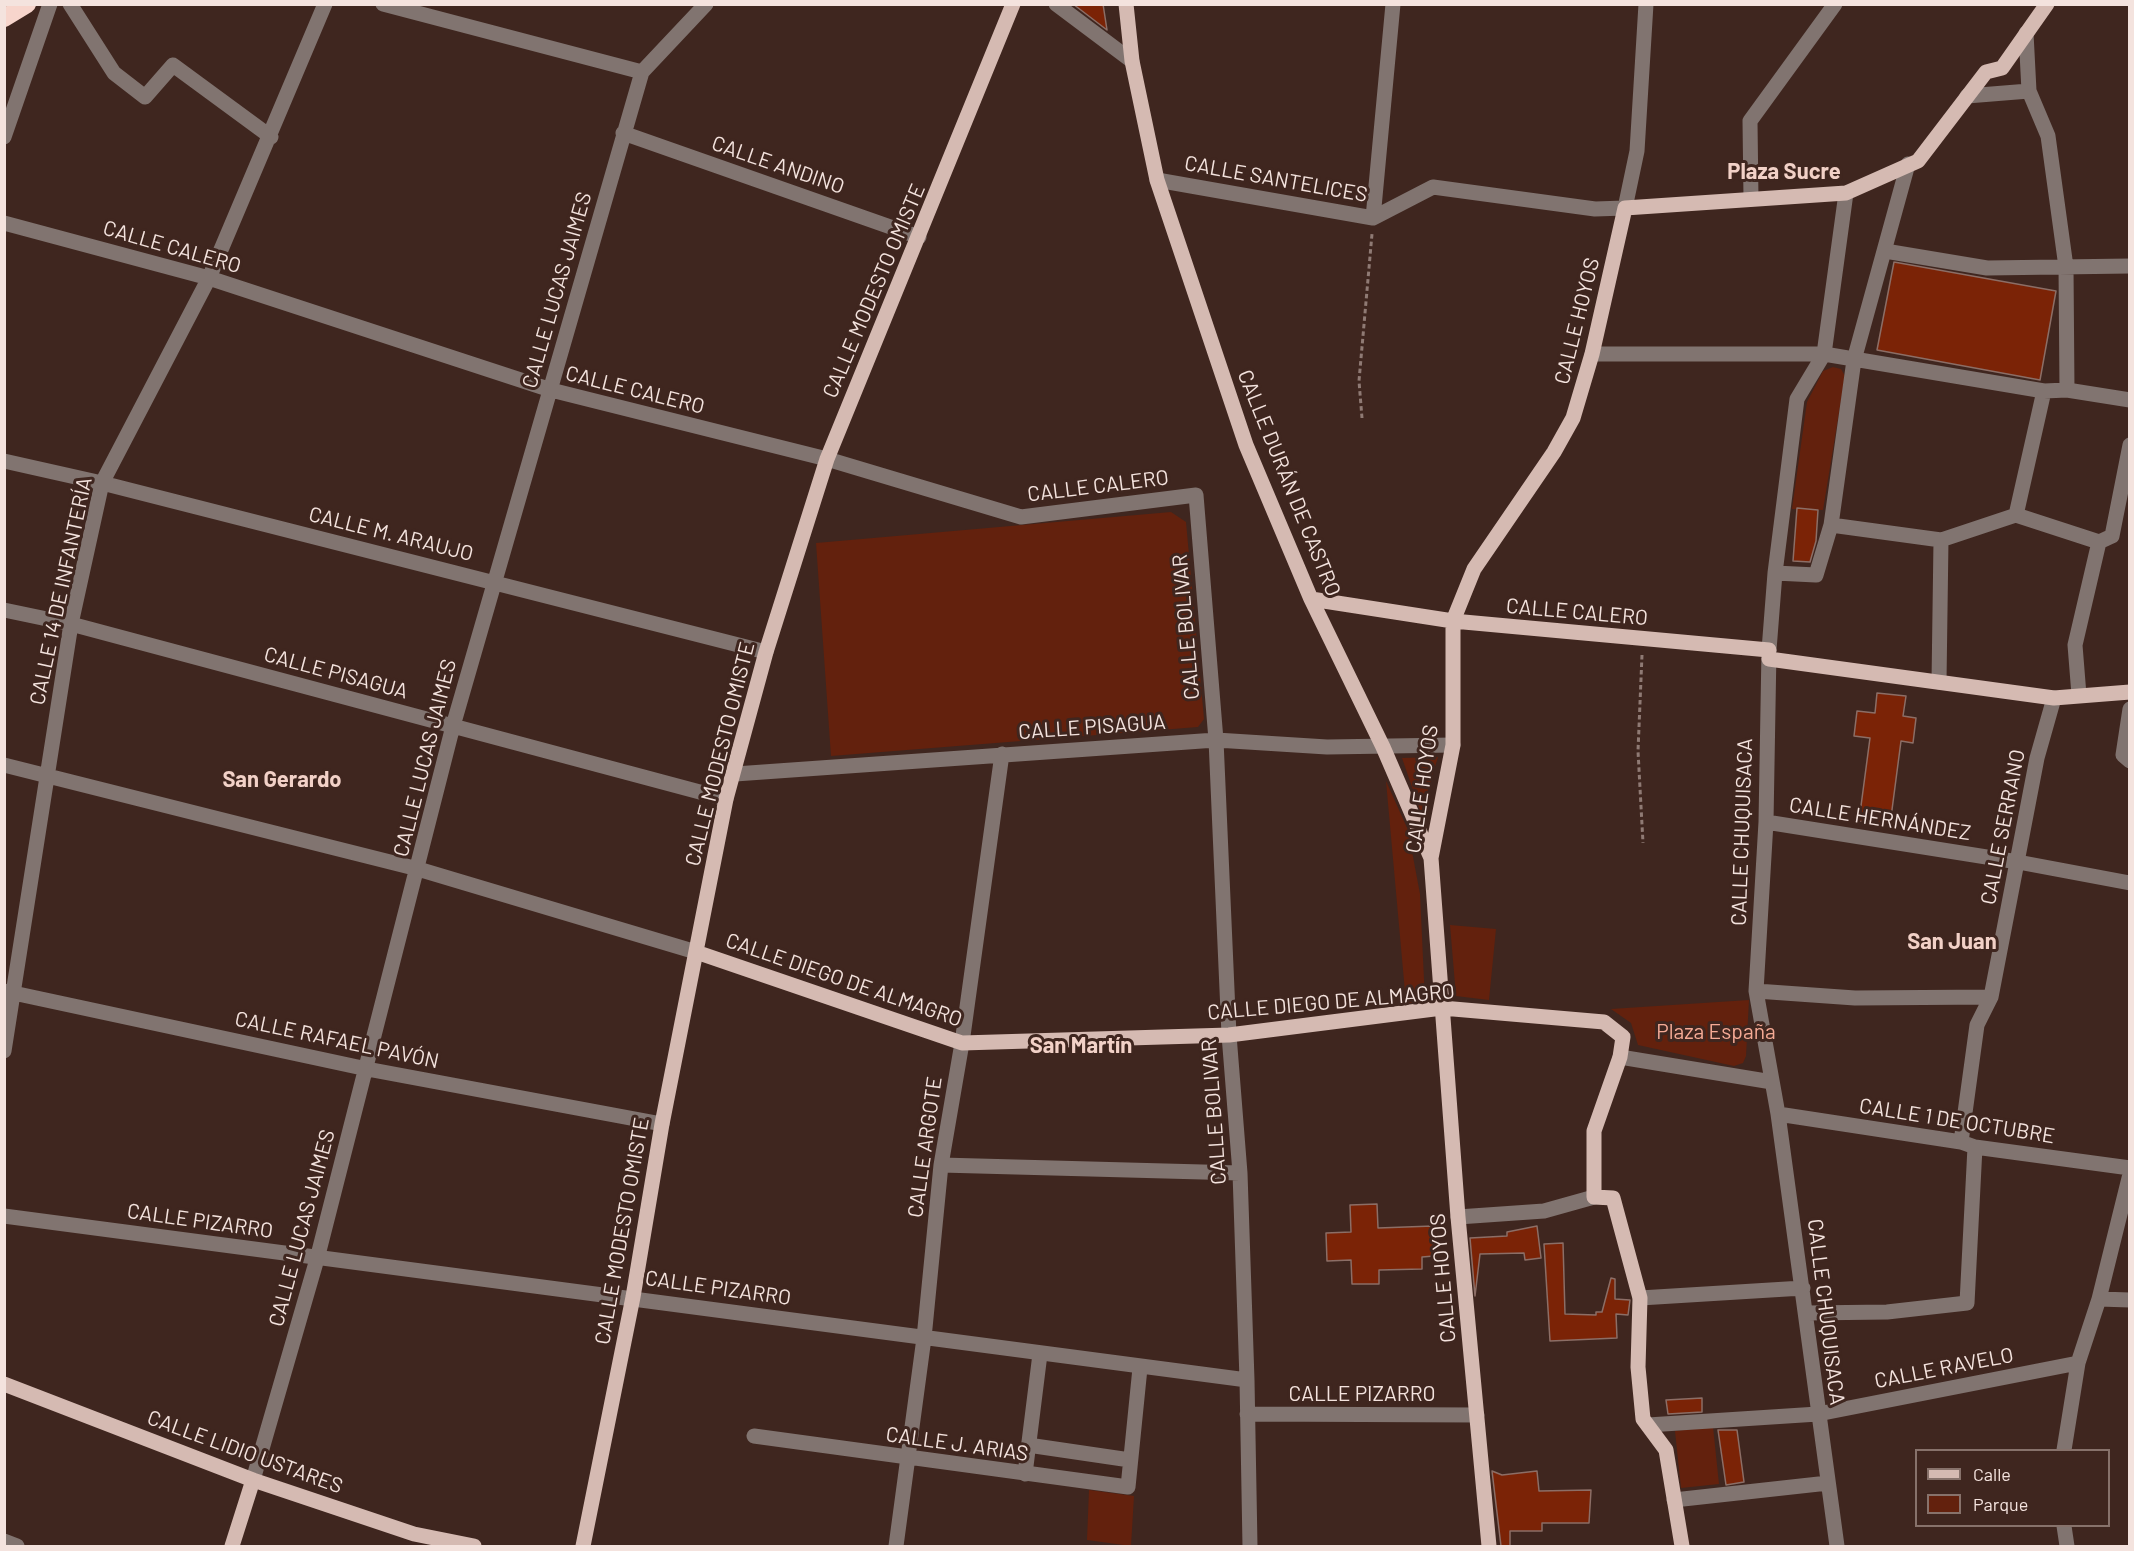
<!DOCTYPE html>
<html>
<head>
<meta charset="utf-8">
<style>
	body { margin:0 }
	#map { position:relative; width:2134px; height:1551px; overflow:hidden; background:#3f261f; font-family:Barlow,sans-serif }
	canvas { display:block }
	.frame { position:absolute; inset:0; border:6px solid #f4e3de; pointer-events:none }
	.legend { position:absolute; left:1915px; top:1449px; width:195px; height:78px; box-sizing:border-box; background:#3f261f; border:2px solid #87726b; margin:0; padding:8px 10px; list-style:none; font-size:18px; color:#f4e3de }
	.legend li { display:flex; align-items:center; gap:12px; height:30px }
	.legend b { width:30px; border:2px solid #87726b }
</style>
</head>
<body>
<div id="map">
<canvas width="2134" height="1551"></canvas>
<div class="frame"></div>
<ul class="legend">
<li><b style="height:8px;background:#d5bab2"></b>Calle</li>
<li><b style="height:16px;background:#63210d"></b>Parque</li>
</ul>
</div>
<script>
const g = document.querySelector('canvas').getContext('2d');
g.lineJoin = 'round';
function fill(path, color) { g.fillStyle = color; g.fill(path, 'evenodd'); }
const poly = rows => new Path2D(rows.map(r => 'M' + r).join(''));
function strokePath(path, color, width, dash) { g.strokeStyle = color; g.lineWidth = width; g.lineCap = dash ? 'butt' : 'round'; g.setLineDash(dash || []); g.stroke(path); }
function drawText(font, color, halo, rows, align = 'center') {
  g.font = font + ' Barlow,sans-serif'; g.lineWidth = 6; g.setLineDash([]); g.textBaseline = 'middle'; g.strokeStyle = halo; g.fillStyle = color; for (const [text, x, y, turn = 0] of rows) {
    g.save(); g.translate(x, y); g.rotate((+turn || 0) * Math.PI / 180); g.textAlign = isNaN(turn) ? turn : align; if (halo) g.strokeText(text, 0, 0); g.fillText(text, 0, 0); g.restore();
  }
}
fill(poly([
	[1833,367,1841,369,1845,376,1823,510,1792,509,1807,402,1823,371],
	[1171,512,1186,522,1204,719,1198,727,831,756,816,543],
	[1438,757,1421,813,1402,758],
	[1386,781,1408,830,1420,894,1425,1001,1406,1003],
	[1450,925,1496,929,1489,1000,1456,996],
	[1749,1000,1746,1056,1743,1063,1734,1066,1638,1045,1631,1023,1611,1009],
	[1713,1427,1719,1484,1681,1488,1675,1431],
	[1089,1490,1134,1496,1131,1546,1087,1540]
]), '#63210d');
const building = poly([
	[1073,4,1103,4,1107,30,1073,4],
	[1894,262,2056,291,2040,380,1877,350,1894,262],
	[1797,508,1818,510,1816,541,1810,562,1793,561,1797,508],
	[1877,693,1906,696,1903,716,1916,718,1913,743,1901,741,1890,825,1859,821,1870,738,1854,736,1857,711,1875,713,1877,693],
	[1377,1204,1378,1228,1433,1226,1434,1256,1422,1257,1422,1269,1379,1270,1379,1284,1352,1284,1351,1260,1327,1261,1326,1233,1351,1232,1350,1205,1377,1204],
	[1537,1226,1541,1258,1525,1260,1524,1253,1480,1254,1475,1296,1470,1238,1507,1236,1507,1232,1537,1226],
	[1563,1243,1565,1314,1596,1315,1596,1312,1602,1312,1611,1278,1615,1279,1615,1299,1630,1300,1628,1315,1616,1314,1617,1338,1550,1341,1544,1244,1563,1243],
	[1702,1398,1702,1412,1668,1414,1666,1400,1702,1398],
	[1718,1430,1737,1430,1744,1482,1726,1485,1718,1430],
	[1492,1471,1502,1475,1537,1471,1539,1491,1591,1490,1589,1523,1542,1523,1542,1531,1510,1531,1510,1546,1501,1546,1492,1471]
]);
fill(building, '#7b2306');
strokePath(building, '#8c6e66', 1.5);
strokePath(poly([
	[1362,418,1359,381,1372,234],
	[1642,655,1638,751,1643,843]
]), '#8f7a74', 3, [4.5, 3]);
strokePath(poly([
	[70,4,114,73,145,97,173,65,271,137],
	[383,4,642,72],
	[1056,4,1132,61],
	[2026,33,2029,91,2048,136,2066,267,2067,390],
	[1967,96,2029,91],
	[623,133,919,237],
	[4,137,50,4],
	[1157,180,1373,218,1433,187,1595,209,1625,208,1637,151,1646,4],
	[1751,199,1750,121,1835,4],
	[1373,218,1393,4],
	[4,223,209,278,551,390,827,459,1021,517,1196,495,1216,740,1229,1035,1240,1173,1247,1380,1250,1546],
	[1885,251,1987,268,2130,266],
	[1592,354,1824,354,2044,391,2067,390,2130,400],
	[4,461,102,483,766,652],
	[2016,515,2099,542],
	[1831,525,1941,540,2016,515,2044,391],
	[1775,573,1816,575,1831,525,1854,360,1908,164],
	[4,610,71,624,726,799],
	[1939,682,1941,540],
	[2079,695,2075,645,2099,542,2112,536,2130,445],
	[2130,709,2123,755,2130,761],
	[4,765,418,869,696,952],
	[735,774,1216,740,1327,747,1453,745],
	[1766,822,2018,862,2130,883],
	[4,991,367,1069,662,1124],
	[1756,991,1855,998,1991,997],
	[4,1051,71,624,102,483,209,278,325,4],
	[1620,1057,1772,1082],
	[1778,1114,1961,1142,1975,1147,2130,1168],
	[1961,1142,1977,1025,1991,997,2037,758,2054,698],
	[941,1165,1240,1173],
	[4,1216,1247,1380],
	[1458,1217,1544,1211,1594,1197],
	[1640,1298,1803,1288],
	[2099,1299,2130,1300],
	[1807,1313,1887,1312,1967,1303,1975,1147],
	[1247,1414,1477,1415],
	[1648,1425,1818,1414,2078,1363],
	[754,1436,1128,1487,1140,1368],
	[1028,1445,1130,1460],
	[2064,1450,2078,1363,2099,1299,2130,1174],
	[1025,1474,1040,1354],
	[253,1480,317,1259,453,726,642,72,706,4],
	[1674,1500,1828,1483],
	[2064,1526,2067,1546],
	[4,1541,17,1546],
	[896,1546,924,1338,941,1165,962,1043,1002,754],
	[1837,1546,1778,1114,1756,991,1766,822,1769,650,1775,573,1797,399,1824,354,1846,193]
]), '#817470', 15);
strokePath(poly([
	[1126,4,1132,61,1157,180,1246,445,1311,599,1383,747,1431,858],
	[1311,599,1453,621,1769,650],
	[1769,659,2054,698,2130,692],
	[696,952,962,1043,1229,1035,1442,1008,1604,1022,1623,1037,1620,1057,1594,1131,1594,1197,1613,1198,1640,1298,1638,1367,1643,1419,1666,1450,1682,1546],
	[4,1384,253,1480,414,1534,474,1546],
	[232,1546,253,1480],
	[583,1546,633,1297,662,1124,726,799,766,652,827,459,1013,4],
	[1489,1546,1458,1217,1431,858,1453,745,1453,621,1474,569,1554,452,1573,418,1592,354,1625,208,1846,193,1918,161,1986,72,2002,68,2047,4]
]), '#d5bab2', 15);
strokePath(poly([
	[4,18,27,4]
]), '#f7d5cc', 18);
drawText('21px', '#f4e3de', '#3f261f', [
	["CALLE ANDINO",778,165,19],
	["CALLE SANTELICES",1276,179,10],
	["CALLE CALERO",172,247,16],
	["CALLE LUCAS JAIMES",557,290,-74],
	["CALLE MODESTO OMISTE",874,291,-67],
	["CALLE HOYOS",1577,321,-76],
	["CALLE CALERO",635,390,14],
	["CALLE DURÁN DE CASTRO",1289,483,68],
	["CALLE CALERO",1098,486,-7],
	["CALLE M. ARAUJO",391,534,14],
	["CALLE 14 DE INFANTERÍA",61,591,-78],
	["CALLE CALERO",1577,612,5],
	["CALLE BOLIVAR",1186,627,-95],
	["CALLE PISAGUA",336,673,15],
	["CALLE PISAGUA",1092,727,-4],
	["CALLE MODESTO OMISTE",720,754,-76],
	["CALLE LUCAS JAIMES",425,758,-76],
	["CALLE HOYOS",1422,789,-82],
	["CALLE HERNÁNDEZ",1880,819,9],
	["CALLE SERRANO",2003,827,-79],
	["CALLE CHUQUISACA",1742,832,-88],
	["CALLE DIEGO DE ALMAGRO",844,980,19],
	["CALLE DIEGO DE ALMAGRO",1331,1002,-5],
	["CALLE RAFAEL PAVÓN",337,1040,12],
	["CALLE BOLIVAR",1214,1112,-94],
	["CALLE 1 DE OCTUBRE",1957,1121,9],
	["CALLE ARGOTE",925,1147,-82],
	["CALLE PIZARRO",200,1221,8],
	["CALLE LUCAS JAIMES",302,1228,-75],
	["CALLE MODESTO OMISTE",622,1231,-80],
	["CALLE HOYOS",1443,1278,-95],
	["CALLE PIZARRO",718,1288,8],
	["CALLE CHUQUISACA",1826,1312,83],
	["CALLE RAVELO",1944,1368,-11],
	["CALLE PIZARRO",1362,1394],
	["CALLE J. ARIAS",957,1444,8],
	["CALLE LIDIO USTARES",245,1452,20]
]);
drawText('21px', '#f5aa95', '#3f261f', [
	["Plaza España",1716,1032]
]);
drawText('bold 22px', '#f2d1c7', '#3f261f', [
	["Plaza Sucre",1784,172],
	["San Gerardo",282,780],
	["San Juan",1952,942],
	["San Martín",1081,1046]
]);
</script>
</body>
</html>
